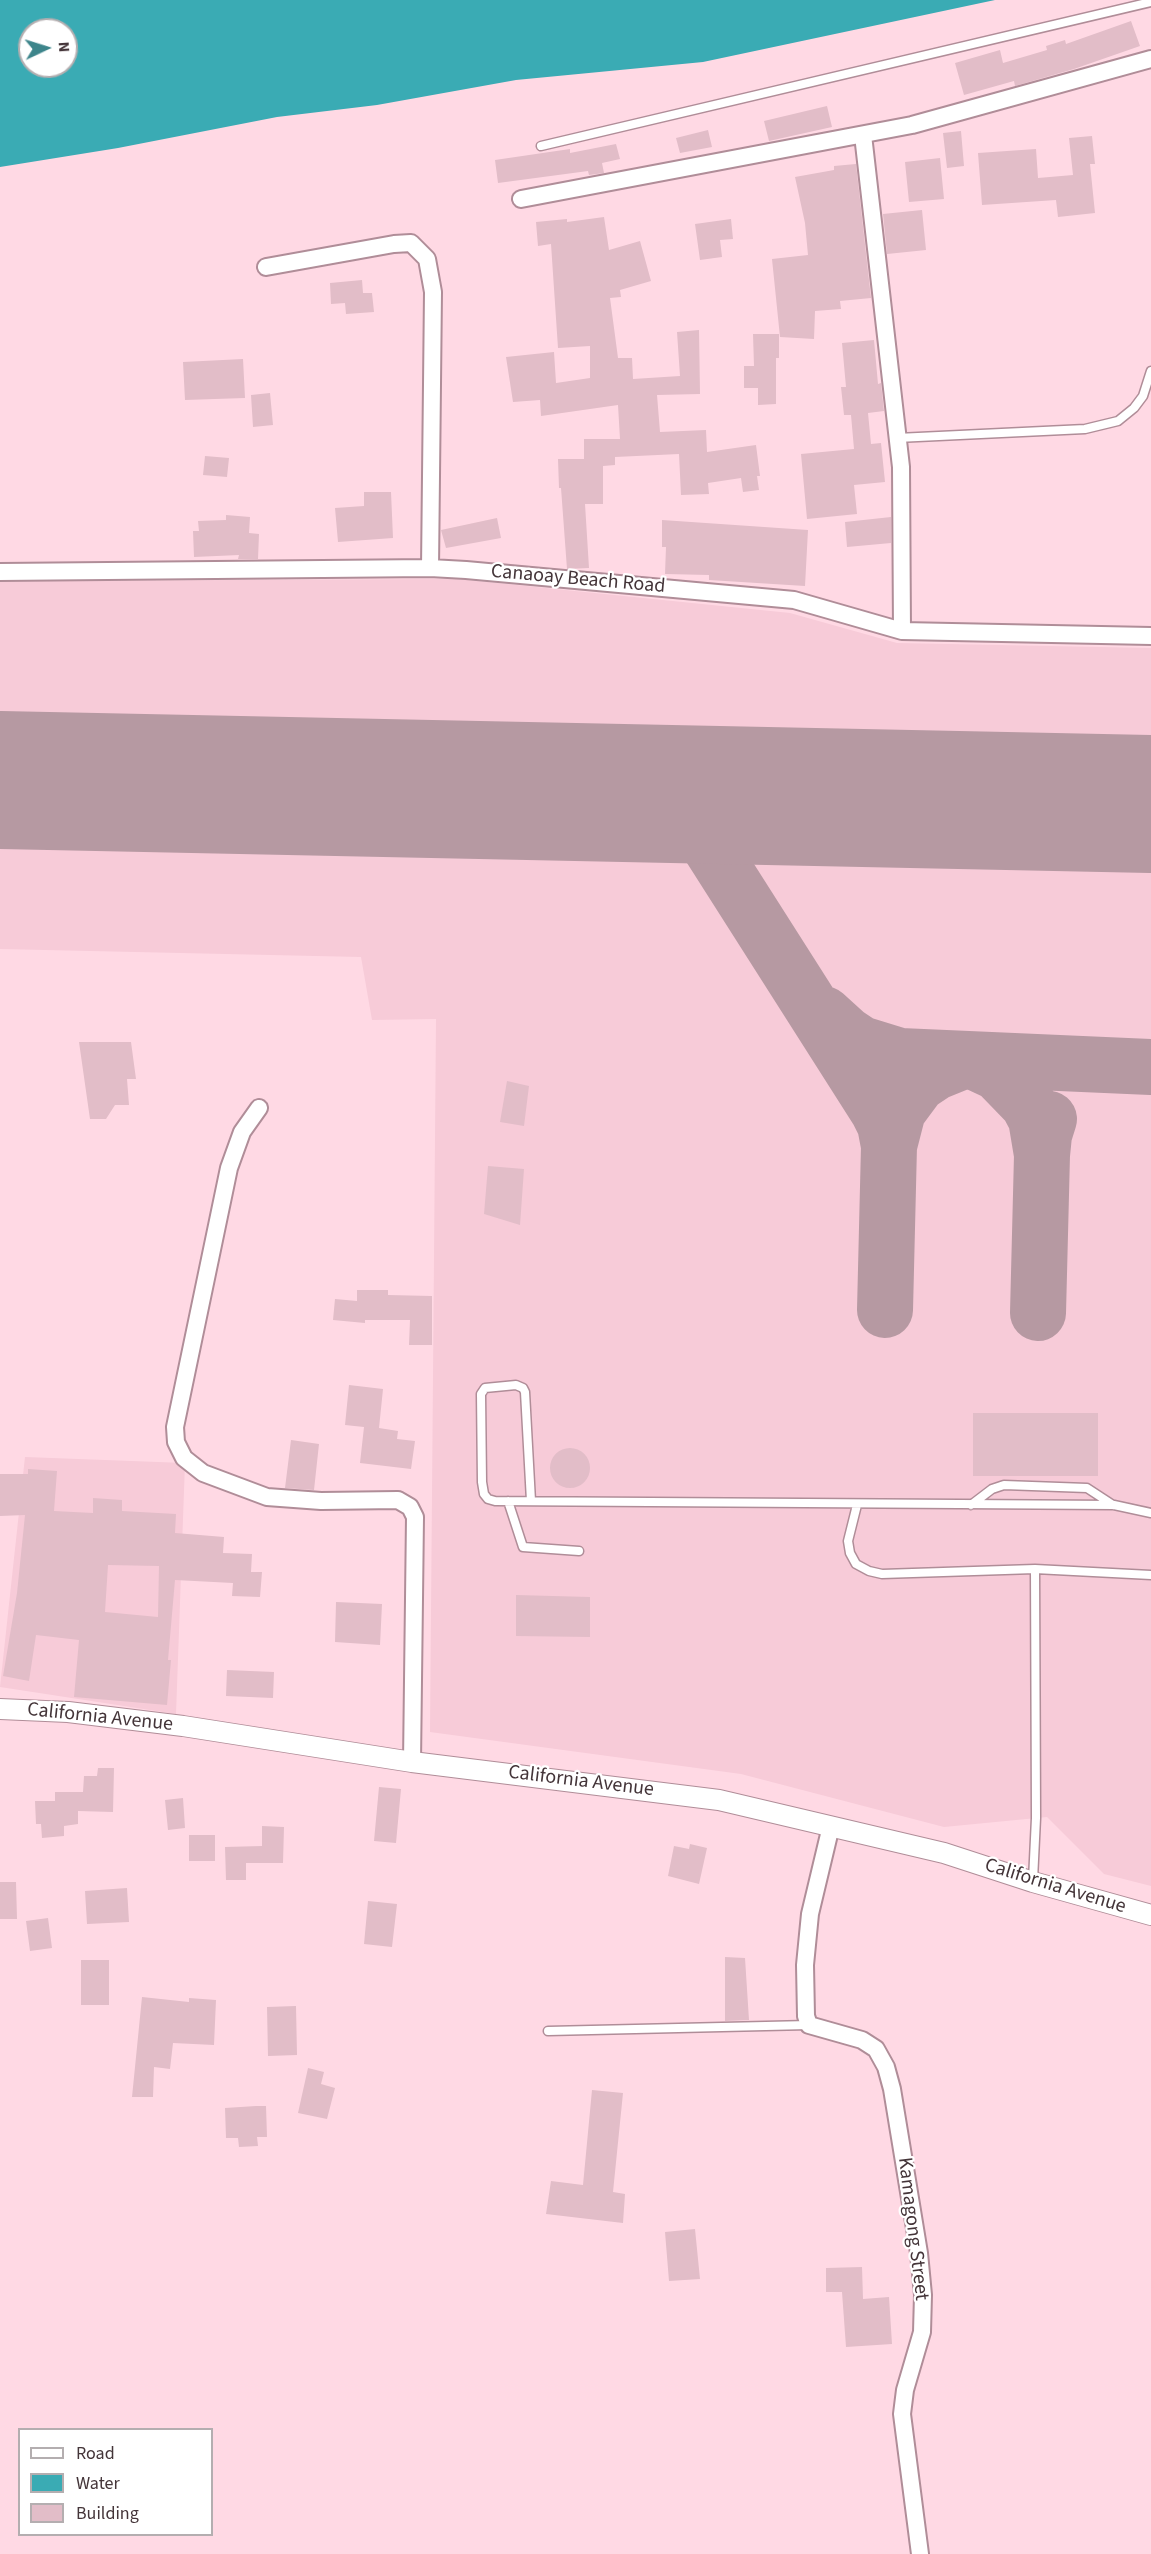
<!DOCTYPE html>
<html>
<head>
<meta charset="utf-8">
<style>
	body { margin:0 }
	#map { position:relative; width:1151px; height:2554px; overflow:hidden; background:#ffd9e4; font-family:"Source Sans 3",sans-serif }
	canvas { display:block }
	.legend { position:absolute; left:18px; top:2428px; width:195px; height:108px; box-sizing:border-box; background:#fff; border:2px solid #b4aeb0; margin:0; padding:8px 10px; list-style:none; font-size:18px; color:#443539 }
	.legend li { display:flex; align-items:center; gap:12px; height:30px }
	.legend b { width:30px; border:2px solid #b4aeb0 }
	.north { position:absolute; left:18px; top:18px; width:60px; height:60px; box-sizing:border-box; background:#fff; border:2px solid #b4aeb0; border-radius:50%; rotate:86deg; font-size:16px; font-weight:700; line-height:24px; text-align:center; color:#443539 }
	.north::after { content:''; display:block; margin:auto; width:21px; height:27px; background:#3d858b; clip-path:polygon(50% 0,100% 100%,50% 72%,0 100%) }
</style>
</head>
<body>
<div id="map">
<canvas width="1151" height="2554"></canvas>
<ul class="legend">
<li><b style="height:8px;background:#fff"></b>Road</li>
<li><b style="height:16px;background:#3aabb4"></b>Water</li>
<li><b style="height:16px;background:#e2bdc8"></b>Building</li>
</ul>
<div class="north">N</div>
</div>
<script>
const g = document.querySelector('canvas').getContext('2d');
g.lineJoin = 'round';
function fill(path, color) { g.fillStyle = color; g.fill(path, 'evenodd'); }
const poly = rows => new Path2D(rows.map(r => 'M' + r).join(''));
function strokePath(path, color, width, dash) { g.strokeStyle = color; g.lineWidth = width; g.lineCap = dash ? 'butt' : 'round'; g.setLineDash(dash || []); g.stroke(path); }
function drawText(font, color, halo, rows, align = 'center') {
  g.font = font + ' "Source Sans 3",sans-serif'; g.lineWidth = 4.5; g.setLineDash([]); g.textBaseline = 'middle'; g.strokeStyle = halo; g.fillStyle = color; for (const [text, x, y, turn = 0] of rows) {
    g.save(); g.translate(x, y); g.rotate((+turn || 0) * Math.PI / 180); g.textAlign = isNaN(turn) ? turn : align; if (halo) g.strokeText(text, 0, 0); g.fillText(text, 0, 0); g.restore();
  }
}
fill(poly([
	[458,579,790,613,897,643,1151,648,1151,1886,1104,1874,1047,1817,944,1827,741,1774,430,1732,436,1019,372,1020,361,957,0,949,0,581],
	[25,1457,185,1463,176,1714,0,1687]
]), '#f7cbd8');
fill(poly([
	[0,0,995,0,703,62,516,80,377,105,277,117,118,148,0,167],
	[30,30,66,30,66,66,30,66]
]), '#3aabb4');
strokePath(poly([
	[625,793,669,807,687,821,710,847,878,1111,885,1125,889,1146],
	[710,847,704,832,704,820,709,809,720,801,756,796],
	[824,1014,846,1034,861,1044,900,1056,1151,1067],
	[885,1310,889,1146,898,1111,918,1084,936,1072,968,1059,998,1073,1028,1104,1036,1119,1042,1155],
	[1038,1313,1042,1155,1044,1135,1049,1119]
]), '#b699a2', 56);
strokePath(poly([
	[0,780,1151,804]
]), '#b699a2', 138);
fill(poly([
	[1131,21,1140,46,1074,69,1015,86,1014,81,964,95,955,63,1000,50,1003,63,1047,50,1046,46,1065,40,1066,44],
	[827,106,832,127,769,141,764,121],
	[708,130,712,147,680,153,676,138],
	[961,131,964,166,947,168,943,133],
	[1092,136,1095,164,1090,164,1095,213,1058,217,1056,200,982,205,978,153,1036,149,1038,178,1073,175,1069,138],
	[616,144,620,159,602,163,604,173,589,175,588,171,498,183,495,160,570,149,570,153],
	[940,158,944,199,909,202,905,162],
	[856,164,871,298,840,301,841,309,815,311,814,339,780,337,772,259,808,255,805,223,795,177,834,170,834,166],
	[922,210,926,250,887,254,883,214],
	[604,217,609,250,640,241,651,281,620,290,621,297,610,298,618,358,632,358,633,379,680,376,677,332,699,330,700,394,657,395,660,432,706,430,707,452,756,445,760,476,757,476,759,490,743,492,741,478,708,483,709,494,681,495,679,454,615,457,615,465,603,466,603,504,585,504,589,568,567,569,561,488,559,488,558,459,584,459,584,439,620,439,618,405,541,416,540,400,513,402,506,357,554,352,556,383,590,378,590,346,558,348,551,244,538,246,536,222,567,219,567,222],
	[731,219,733,239,720,240,722,257,700,260,695,224],
	[362,280,363,293,372,293,374,312,346,314,345,303,331,304,330,283],
	[753,334,779,334,779,358,776,358,776,404,758,405,758,388,744,388,744,366,754,366],
	[874,340,878,384,881,383,884,411,868,413,871,444,881,443,885,482,854,485,857,514,807,519,801,454,854,449,851,415,844,415,841,387,846,387,842,343],
	[243,359,245,398,185,400,183,362],
	[270,393,273,425,253,427,251,395],
	[205,456,229,458,227,477,203,475],
	[364,492,391,492,393,538,338,542,335,508,364,506],
	[226,515,250,517,249,533,259,534,258,559,238,559,239,555,194,557,193,531,199,531,198,521,226,520],
	[891,517,891,543,847,547,845,522],
	[497,518,501,538,446,548,441,530],
	[662,520,808,530,805,586,709,580,709,575,665,574,666,547,662,547],
	[79,1042,131,1042,136,1079,127,1079,129,1105,115,1105,106,1119,90,1119],
	[507,1081,529,1086,524,1126,500,1122],
	[488,1166,524,1169,520,1225,484,1214],
	[357,1290,388,1290,388,1295,432,1296,432,1345,409,1345,410,1320,365,1320,365,1323,333,1320,335,1299,357,1301],
	[349,1385,383,1389,379,1428,398,1431,397,1439,415,1441,411,1469,360,1463,364,1427,345,1425],
	[973,1413,1098,1413,1098,1476,973,1476],
	[291,1440,319,1444,314,1490,285,1488],
	'550 1468a20 20 0 1 1 40 0a20 20 0 1 1-40 0Z',
	[28,1469,57,1471,54,1511,93,1513,93,1498,122,1500,122,1511,176,1514,175,1533,224,1537,223,1553,252,1554,251,1572,262,1572,260,1597,232,1596,233,1583,175,1580,168,1660,171,1660,167,1705,74,1697,79,1640,36,1635,29,1681,3,1676,17,1593,25,1515,0,1516,0,1474,28,1474],
	[108,1565,159,1566,158,1617,105,1612],
	[516,1595,590,1597,590,1637,516,1636],
	[336,1602,382,1604,380,1645,335,1642],
	[227,1670,274,1672,273,1698,226,1696],
	[98,1768,114,1768,113,1812,78,1811,78,1824,64,1826,64,1836,42,1838,41,1824,36,1824,35,1801,55,1801,55,1792,83,1792,84,1776,97,1776],
	[379,1787,401,1789,396,1843,374,1841],
	[183,1798,185,1828,168,1830,165,1800],
	[262,1826,284,1827,283,1863,246,1863,246,1880,226,1880,225,1847,262,1846],
	[189,1835,215,1835,215,1861,189,1861],
	[690,1844,707,1848,699,1884,668,1876,674,1846,689,1849],
	[0,1882,16,1882,17,1919,0,1919],
	[127,1888,129,1922,87,1924,85,1891],
	[368,1901,397,1904,392,1947,364,1944],
	[48,1918,52,1948,30,1951,26,1921],
	[725,1957,745,1958,749,2020,725,2021],
	[81,1960,109,1960,109,2005,81,2005],
	[142,1997,189,2002,189,1998,216,2000,214,2045,173,2043,170,2069,154,2067,153,2097,132,2097],
	[296,2006,297,2055,268,2056,267,2007],
	[308,2068,324,2072,321,2084,335,2088,327,2119,298,2113],
	[592,2090,623,2093,613,2192,625,2194,623,2223,546,2214,551,2181,583,2185],
	[256,2106,266,2106,267,2137,257,2137,258,2146,239,2147,238,2138,226,2138,225,2108],
	[695,2229,700,2279,669,2281,665,2232],
	[862,2267,863,2299,889,2297,892,2344,846,2347,842,2292,826,2292,826,2268]
]), '#e2bdc8');
const service = poly([
	[541,146,1151,2],
	[897,438,1085,429,1118,421,1134,408,1143,396,1151,371],
	[508,1501,523,1547,579,1551],
	[531,1501,525,1392,523,1388,516,1385,485,1388,481,1394,482,1482,484,1494,488,1499,495,1501,1114,1505,1151,1513],
	[857,1505,848,1541,850,1553,856,1564,869,1571,882,1574,1035,1569,1151,1575],
	[971,1505,992,1489,1004,1485,1087,1488,1113,1505],
	[1033,1880,1036,1818,1035,1569],
	[548,2031,809,2025]
]);
const minor = poly([
	[863,135,901,467,902,631],
	[521,199,912,125,1151,59],
	[266,267,394,244,411,243,427,259,433,292,430,568],
	[0,572,430,568,466,570,794,600,902,631,1151,636],
	[259,1108,242,1132,229,1168,175,1427,176,1442,184,1458,203,1473,267,1497,321,1501,398,1500,410,1507,415,1517,412,1762],
	[831,1826,810,1914,805,1965,806,2016,809,2025,862,2040,876,2049,886,2067,892,2089,919,2253,923,2295,922,2332,905,2390,902,2414,920,2554]
]);
const tertiary = poly([
	[0,1709,68,1712,183,1726,412,1762,719,1800,944,1853,1033,1882,1151,1915]
]);
strokePath(service, '#b08d98', 11);
strokePath(minor, '#b08d98', 20);
strokePath(tertiary, '#b08d98', 22);
strokePath(service, '#fff', 8);
strokePath(minor, '#fff', 16);
strokePath(tertiary, '#fff', 20);
drawText('20px', '#443539', '#fff', [
	["Canaoay Beach Road",578,580,5],
	["California Avenue",100,1718,6],
	["California Avenue",581,1782,7],
	["California Avenue",1055,1887,17],
	["Kamagong Street",912,2229,83]
]);
</script>
</body>
</html>
